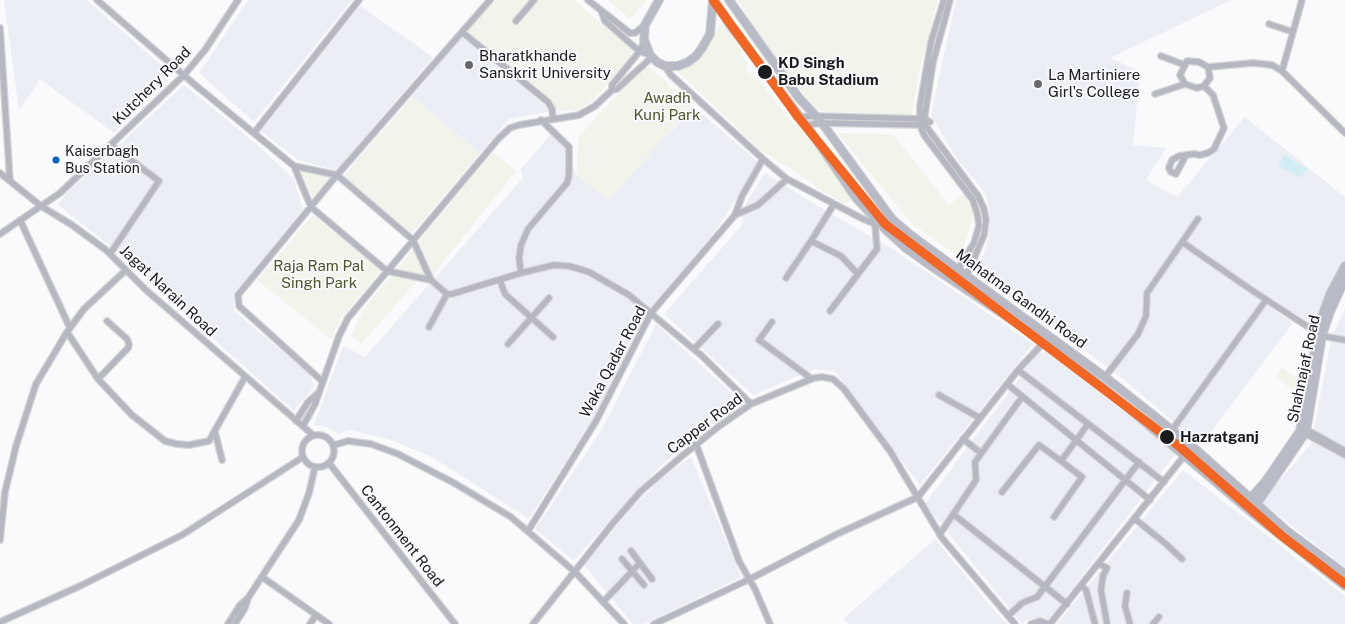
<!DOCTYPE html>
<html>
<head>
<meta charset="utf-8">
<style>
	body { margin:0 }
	canvas { display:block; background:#f9fafc }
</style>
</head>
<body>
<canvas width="1345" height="624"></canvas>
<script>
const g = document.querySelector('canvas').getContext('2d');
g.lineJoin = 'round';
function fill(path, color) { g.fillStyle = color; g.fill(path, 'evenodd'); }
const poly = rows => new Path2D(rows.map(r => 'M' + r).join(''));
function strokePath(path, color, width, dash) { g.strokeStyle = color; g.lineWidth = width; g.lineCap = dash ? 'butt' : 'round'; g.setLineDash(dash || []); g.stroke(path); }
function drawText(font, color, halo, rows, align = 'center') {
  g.font = font + ' "Public Sans",sans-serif'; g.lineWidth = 4; g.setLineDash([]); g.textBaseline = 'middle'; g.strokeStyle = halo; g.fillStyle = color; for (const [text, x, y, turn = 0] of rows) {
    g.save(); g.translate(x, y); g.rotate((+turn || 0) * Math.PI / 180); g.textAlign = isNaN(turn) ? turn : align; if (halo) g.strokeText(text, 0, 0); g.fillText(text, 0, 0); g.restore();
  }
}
fill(poly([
	[4,0,87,0,172,75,114,133,40,79,19,111],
	[248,0,352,0,254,122,199,73],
	[956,0,1231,0,1110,58,1140,71,1133,145,1166,148,1146,180,1177,197,1245,117,1345,197,1345,262,1313,325,1217,263,1213,267,1293,323,1201,445,1128,383,978,270,989,237,990,216,986,194,958,160,931,115],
	[360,6,433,57,336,170,298,160,261,131],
	[465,33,551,111,509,119,480,153,412,97],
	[184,85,255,143,293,178,303,209,233,295,234,311,311,375,314,387,294,411,199,326,118,252,58,205,66,194],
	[693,106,760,164,715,231,653,306,630,345,593,418,529,519,434,458,389,439,350,430,338,434,328,427,314,425,343,346,365,357,523,178,521,169,551,134,569,153,577,176,669,134],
	[765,173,813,203,894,250,1033,344,920,485,835,371,815,369,753,395,664,314,741,226,747,201],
	[1345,309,1345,567,1261,502,1311,444,1332,336],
	[656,324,740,401,663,464,616,513,574,561,535,529,602,429],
	[1048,351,1176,453,1049,619,1029,619,1022,624,925,504,1037,354],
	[691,457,741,577,644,624,633,624,584,565,633,507,661,479],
	[1183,470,1345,596,1345,624,1057,624],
	[935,539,987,602,1007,624,848,624,843,619]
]), '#eceef6');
fill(poly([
	[495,0,574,0,631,49,630,60,595,98,579,110,551,111,465,33],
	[608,0,647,0,630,19],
	[738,0,938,0,919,72,912,115,816,111,751,23],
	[720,25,726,26,743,53,741,55,748,63,746,65,748,67,746,69,753,76,755,75,794,125,798,122,822,155,852,199,846,204,822,191,797,173,762,151,677,71,689,66,710,45,716,30],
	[642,68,650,68,667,82,670,88,676,89,693,106,609,200,577,176,578,137],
	[412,97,480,153,412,233,344,176],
	[837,133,893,134,949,205,963,194,973,209,971,226,959,257,912,224],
	[493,152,516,171,433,275,419,241],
	[300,170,330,177,314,199],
	[313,215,381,271,340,320,331,339,257,280],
	[414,248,425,271,421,276,397,270],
	[391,276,417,281,361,344,351,336,363,310],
	[1282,367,1300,380,1293,390,1275,377]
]), '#f0f4ea');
fill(poly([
	[1284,155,1307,169,1300,178,1278,165]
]), '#d2eef4');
const minor = poly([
	[97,0,194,84,294,166,337,175,413,240,431,280,447,294,452,294,521,273,554,265,569,266,589,272,629,295,702,356,751,404],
	[588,0,630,33,635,33,645,25],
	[944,0,931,42,920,106,920,125,924,135,973,200,978,217,979,226,974,243,951,280],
	[950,0,933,62,925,114,925,125,978,196,984,209,986,220,984,235,967,275,960,286],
	[602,13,605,21,639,51,650,55],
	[516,21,534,0],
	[1269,24,1293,32],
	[0,28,10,181],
	[462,32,548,102,552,109,553,119],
	[1161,56,1185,65],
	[665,66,671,75,763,159,787,179,861,218,875,224,881,224,892,219],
	[1208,67,1210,78,1204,86,1197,88,1185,84,1180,75,1187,61,1199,62,1208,67,1253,63,1272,65,1282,71,1345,133],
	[1282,71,1302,0],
	[612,90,617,89,652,57],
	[1155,94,1185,84],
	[798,117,814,116,925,119,930,122],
	[806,125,822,123,922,125],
	[254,133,359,0],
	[1186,155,1176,174,1171,172,1169,168,1172,160,1179,156,1194,154,1200,155,1208,153,1214,149,1224,128,1213,95,1204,86],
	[294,166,311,207,387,271,431,280],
	[0,173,41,206,72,225,106,250,146,290,313,435],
	[735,215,758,205,787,179],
	[20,220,70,328],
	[0,234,60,193,184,75,205,50,238,0],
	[811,241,834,204],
	[1182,242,1250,289,1322,336,1345,340],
	[110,254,159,181,111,145],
	[521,273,519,258,521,245,528,229,567,183,569,175,569,147,541,120],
	[786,278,811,241,841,256,858,274],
	[500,280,505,294,553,337],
	[830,311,877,249,875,224],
	[772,322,759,340,812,379],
	[429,327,447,294],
	[67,332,98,379,132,415,165,441,177,444,189,445,209,441,245,377],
	[508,344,549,298],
	[694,349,718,324],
	[1018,370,1164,482],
	[1105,377,1138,334,1146,316,1147,293,1198,219],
	[98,379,128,348,129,344,127,339,107,321],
	[322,381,239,306,238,295,337,175,490,0],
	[1007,384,1150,500],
	[939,395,980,418],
	[296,421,308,402,318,393],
	[303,426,315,404,339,336,348,318,499,138,510,128,519,125,579,115,595,106,612,90,612,85,635,57,642,47,644,39],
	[1172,430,1266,300],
	[215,432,222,460],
	'302 451a16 16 0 1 1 32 0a16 16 0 1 1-32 0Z',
	[963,439,981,453],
	[696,444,739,561,755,589,770,624],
	[334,445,348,441,371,444,398,454,454,483,511,517,575,572,624,624],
	[1345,451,1311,432,1306,432,1310,436,1345,455],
	[329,463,455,624],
	[1002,492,1039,445,1061,461],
	[953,514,1067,604],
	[1054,517,1082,477,1061,461,1088,424],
	[1135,519,1166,544,1182,559],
	[528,531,596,421,651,313,735,215,742,196,763,159],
	[940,534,976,480,975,462,1022,397],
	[0,540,5,492,16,446,36,384,67,332,84,309,126,270],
	[631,551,652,579],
	[622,559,644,585],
	[1099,564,1107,568,1103,576,1101,590,1107,624],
	[262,577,329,624],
	[1081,585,1086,590,1095,624],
	[1127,593,1125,606,1130,624],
	[603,602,640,563],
	[1008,616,1022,603,1037,597,1139,462],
	[0,622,80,586,182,535,303,457],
	[228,624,240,605,248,598,299,520,309,493,315,467],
	[235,624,245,608,248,598],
	[310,624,316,615],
	[533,624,613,523,641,491,682,456,718,427,751,404,814,378,822,377,833,379,844,389,890,451,942,538,1015,624],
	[654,624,750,579,835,535,918,497,1018,370,1046,340],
	[1031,624,1040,621,1048,624],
	[1050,624,1192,446],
	[1153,624,1159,617]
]);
const major = poly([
	[659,0,645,25,644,39,650,55,657,62,665,66,678,66,688,62,696,56,702,48,710,34,713,0],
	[714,0,730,25,806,125,856,198,886,230,907,249,931,266,1045,342,1102,386,1251,512,1345,586],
	[729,0,799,98,822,123,892,219,912,236,1105,377,1192,446,1287,531,1345,574],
	[1247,502,1265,482,1300,431,1320,322,1330,294,1345,266],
	[1254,508,1306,432,1322,336,1330,312,1345,279]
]);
strokePath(minor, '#d6d6d7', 8);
strokePath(major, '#d6d6d7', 10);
strokePath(minor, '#b6b8c1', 5.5);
strokePath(major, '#b8bac5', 8);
strokePath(poly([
	[713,0,798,117,885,224,1180,447,1282,536,1345,584]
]), '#f26522', 9);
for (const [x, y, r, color] of [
	[469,65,5,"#68696a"],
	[765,72,8,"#1a1b1c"],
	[1038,84,5,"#68696a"],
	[56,160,4.5,"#0065bd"],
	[1167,437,8,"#1a1b1c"]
]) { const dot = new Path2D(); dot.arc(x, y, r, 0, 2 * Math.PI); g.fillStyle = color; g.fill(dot); strokePath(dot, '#f8f9fd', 2); }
drawText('14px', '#1a1b1c', '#f8f9fd', [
	["Kaiserbagh",65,152],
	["Bus Station",65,169]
], 'left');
drawText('15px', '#1a1b1c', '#f8f9fd', [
	["Bharatkhande",479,56],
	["Sanskrit University",479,73],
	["La Martiniere",1048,75],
	["Girl's College",1048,92]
], 'left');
drawText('bold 15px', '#1a1b1c', '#f8f9fd', [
	["KD Singh",778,63],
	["Babu Stadium",778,80],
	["Hazratganj",1180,437]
], 'left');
drawText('15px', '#1a1b1c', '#f8f9fd', [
	["Kutchery Road",152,86,-45],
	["Jagat Narain Road",168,291,43],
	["Mahatma Gandhi Road",1021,299,36],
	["Waka Qadar Road",613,362,-62],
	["Shahnajaf Road",1304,369,-78],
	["Capper Road",705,424,-37],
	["Cantonment Road",402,536,52]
]);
drawText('15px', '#4c5929', '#f8f9fd', [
	["Awadh",667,98],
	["Kunj Park",667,115],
	["Raja Ram Pal",319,266],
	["Singh Park",319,283]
]);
</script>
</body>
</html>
